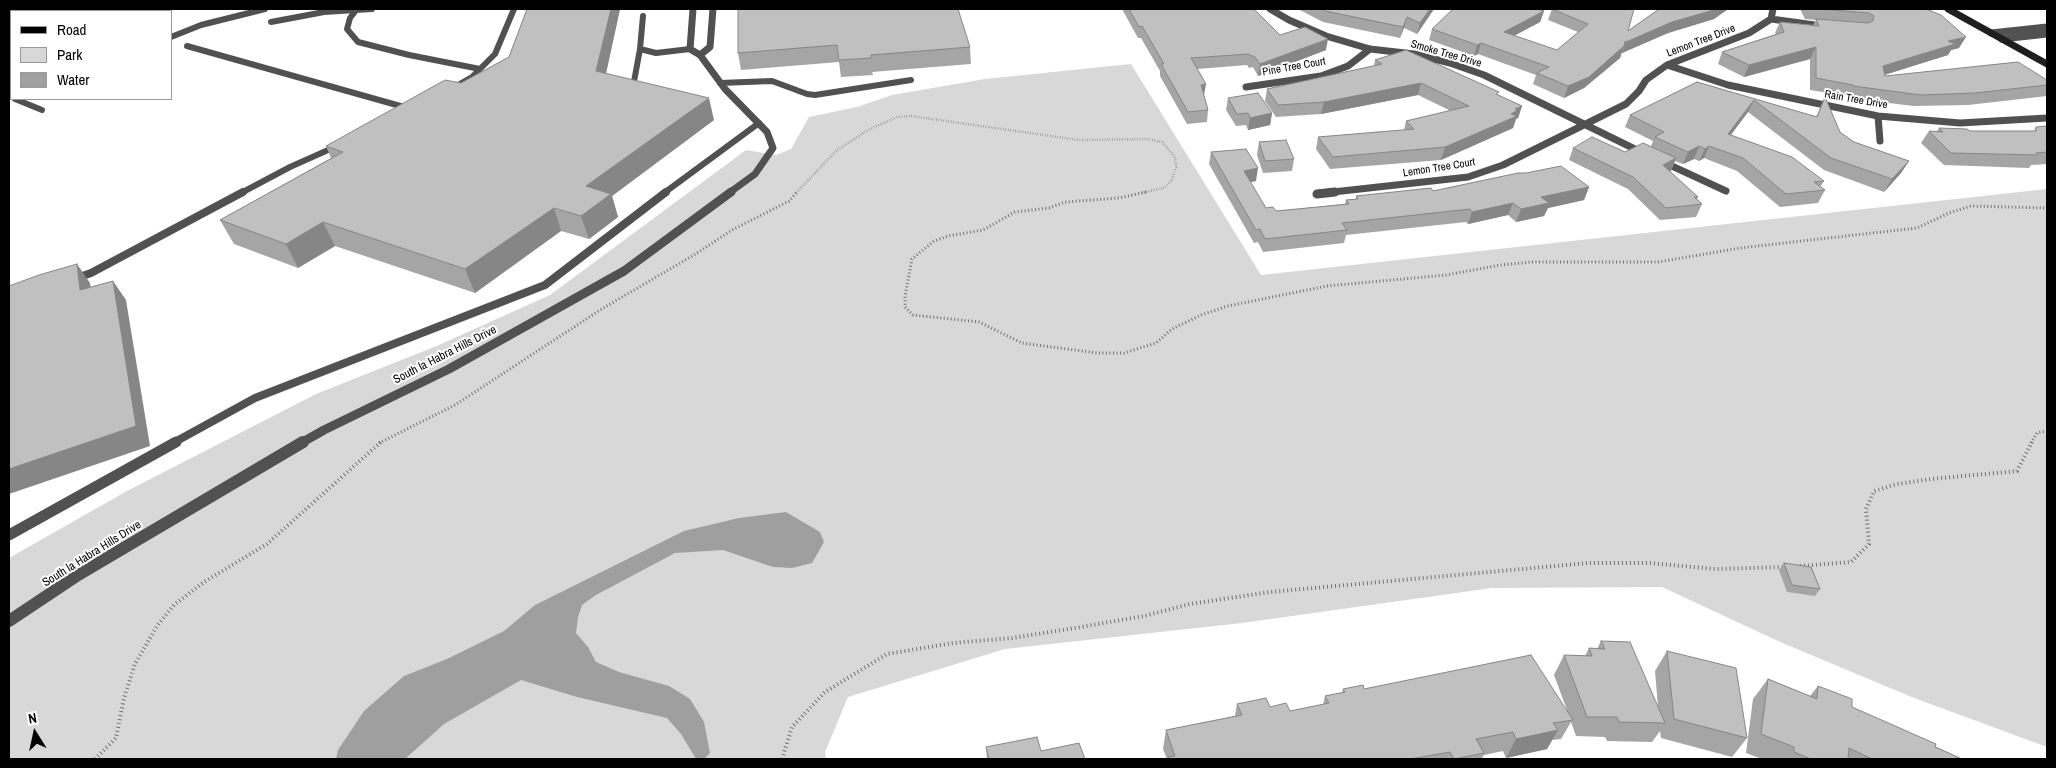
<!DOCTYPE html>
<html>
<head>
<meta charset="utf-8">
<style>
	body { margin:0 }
	#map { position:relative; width:2056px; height:768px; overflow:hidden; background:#fff; font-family:"Archivo Narrow",sans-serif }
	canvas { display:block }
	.frame { position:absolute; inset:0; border:10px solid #000; pointer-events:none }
	.legend { position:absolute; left:10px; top:10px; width:162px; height:90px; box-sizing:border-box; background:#fff; border:1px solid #999; margin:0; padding:6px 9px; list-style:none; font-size:15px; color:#000 }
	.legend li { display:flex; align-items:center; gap:10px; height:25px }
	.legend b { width:25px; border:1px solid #999 }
	.north { position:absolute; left:10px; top:708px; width:50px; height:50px; -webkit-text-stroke:4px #fff; paint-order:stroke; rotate:350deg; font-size:14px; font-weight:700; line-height:20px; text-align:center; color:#000 }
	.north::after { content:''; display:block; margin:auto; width:18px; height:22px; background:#000; clip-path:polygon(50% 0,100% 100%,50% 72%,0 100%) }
</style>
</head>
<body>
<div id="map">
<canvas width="2056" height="768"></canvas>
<div class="frame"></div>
<ul class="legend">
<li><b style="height:6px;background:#000"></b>Road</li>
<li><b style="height:14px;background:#d8d8d8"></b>Park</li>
<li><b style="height:14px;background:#9f9f9f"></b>Water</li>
</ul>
<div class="north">N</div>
</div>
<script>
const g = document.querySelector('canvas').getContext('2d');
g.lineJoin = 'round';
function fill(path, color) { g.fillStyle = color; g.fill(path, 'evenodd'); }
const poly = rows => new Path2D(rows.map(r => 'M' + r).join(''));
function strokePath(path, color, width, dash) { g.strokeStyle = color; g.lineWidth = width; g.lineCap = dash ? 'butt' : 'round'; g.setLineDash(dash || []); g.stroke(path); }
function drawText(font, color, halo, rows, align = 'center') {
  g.font = font + ' "Archivo Narrow",sans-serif'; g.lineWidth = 4; g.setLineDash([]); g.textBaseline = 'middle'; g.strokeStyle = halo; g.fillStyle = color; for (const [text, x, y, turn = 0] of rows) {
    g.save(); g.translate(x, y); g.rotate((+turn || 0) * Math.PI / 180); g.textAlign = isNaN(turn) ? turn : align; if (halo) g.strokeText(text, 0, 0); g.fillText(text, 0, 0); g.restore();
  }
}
fill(poly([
	[1131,64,1261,275,2047,189,2047,747,1909,696,1778,641,1662,587,1492,588,1242,623,1005,649,848,697,825,752,826,759,9,759,9,558,127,491,316,394,439,345,550,295,746,150,776,155,791,149,809,117,857,107,892,95,985,79]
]), '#d8d8d8');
fill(poly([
	[786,512,820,532,824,542,812,563,792,568,773,567,723,550,675,553,596,595,582,605,578,617,576,633,588,647,596,662,619,672,669,686,690,699,704,722,710,753,704,759,696,759,681,734,667,718,577,697,521,680,444,724,405,759,336,759,338,750,364,711,404,676,447,659,504,631,535,605,684,531,739,518]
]), '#9f9f9f');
strokePath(poly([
	[796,193,836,151,868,130,897,117,911,116,1079,140,1148,139,1162,142,1175,157,1176,167,1172,180,1164,188,1140,193]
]), '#737373', 2.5, [0.5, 2]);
strokePath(poly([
	[1146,192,1119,198,1065,202,1049,208,1015,212,983,230,948,236,934,241,912,259,905,296,905,307,913,315,979,322,1022,343,1097,353,1124,353,1156,343,1172,329,1201,315,1228,306,1327,286,1446,275,1501,265,1532,262,1658,262,1740,248,1917,228,1949,213,1971,206,2047,208],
	[379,443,455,405,600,310,694,255,732,230,789,201,797,192],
	[2031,443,2037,433,2047,431]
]), '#737373', 3, [1, 2.5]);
strokePath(poly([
	[1800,566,1851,562,1869,544,1866,509,1874,491,1897,484,1931,479,2017,471,2032,442],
	[95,759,116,738,124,698,135,664,157,626,174,605,204,582,267,544,381,442],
	[782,759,792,727,825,692,887,654,953,643,1012,638,1075,628,1144,616,1190,604,1270,592,1588,563,1649,563,1716,569,1784,567]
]), '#737373', 4, [1, 3]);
strokePath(poly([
	[357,9,350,18,347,29,358,42,409,55,480,69],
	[643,16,640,49,656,53,690,49],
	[271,22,324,12,372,9],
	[171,37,201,25,265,9],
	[187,46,411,109],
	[720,83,772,81,807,94,815,95,911,80],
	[9,87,11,85],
	[633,87,640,49],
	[451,89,472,77,495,54,514,9],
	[15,99,42,110],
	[241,193,290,167,337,146],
	[664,193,759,123]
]), '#515151', 6);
strokePath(poly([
	[74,279,91,273,243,192],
	[173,443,255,398,545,285,666,192]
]), '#515151', 8);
strokePath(poly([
	[9,535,176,442]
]), '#515151', 11);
strokePath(poly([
	[693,9,690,49,700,55,725,89,767,132,773,148,755,174,729,193],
	[1270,9,1289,20,1326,36,1370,49,1414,54,1450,63,1484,75,1643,153],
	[1771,19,1822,26],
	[1991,33,2047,27],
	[2002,39,2047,34],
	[700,55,710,47,713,9],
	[1667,65,1728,85,1878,116,1960,123,2047,118],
	[1246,87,1321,76,1348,66,1370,49],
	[1878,116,1880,141],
	[1661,161,1726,191],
	[1324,193,1468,177,1503,165,1626,104,1639,91,1646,80,1667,65,1749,33,1771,19,1773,9]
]), '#515151', 7);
strokePath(poly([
	[1317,194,1335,192],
	[301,443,324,430,449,369,624,271,731,192]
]), '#515151', 9);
strokePath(poly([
	[9,621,78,575,303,442]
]), '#515151', 12);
strokePath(poly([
	[1948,9,2047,64]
]), '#1e1e1e', 7);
fill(poly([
	[28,9,41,9,38,11,27,11,28,9],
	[75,9,86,9,83,11,72,11,75,9],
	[9,18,11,18,11,23,9,23,9,18]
]), '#000');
fill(poly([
	[527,9,620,9,606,73,714,120,612,196,618,217,589,239,561,231,475,293,335,246,298,268,234,244,220,220,331,158,326,146,461,83,509,57],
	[738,9,970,47,971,64,872,72,873,75,841,77,839,62,741,70,738,53],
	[1122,9,1254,9,1280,35,1326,50,1258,76,1253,67,1249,68,1247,65,1197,69,1208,110,1207,122,1187,124,1160,76,1160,71,1141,38,1138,38],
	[1298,9,1434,9,1417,34,1404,28,1400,38,1323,22],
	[1552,9,1628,31,1659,9,1728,9,1714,19,1668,33,1622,53,1621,53,1620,58,1584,88,1564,98,1533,84,1536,75,1478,54,1474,56,1429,40,1432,29,1544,11,1540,22,1514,36,1557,50,1578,32,1548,20],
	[1800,9,1926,9,1959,48,1951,50,1948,55,1885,75,1885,76,2047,80,2047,96,1968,105,1914,106,1847,98,1847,96,1810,90,1810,59,1744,77,1718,64,1722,52,1776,34,1775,33,1780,22,1813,25,1816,20,1805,19],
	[1375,60,1498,95,1522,106,1518,118,1516,119,1513,128,1441,160,1330,169,1316,149,1318,137,1404,130,1406,121,1451,111,1418,95,1321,114,1276,117,1265,101,1267,89,1374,66],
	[1697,82,1816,117,1825,97,1840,132,1854,142,1909,161,1901,173,1884,192,1824,170,1748,112,1731,135,1824,181,1820,187,1825,190,1818,203,1780,207,1737,171,1704,158,1699,161,1694,159,1683,164,1675,161,1671,171,1669,171,1698,197,1697,199,1702,204,1696,217,1660,220,1628,189,1569,160,1573,148,1625,152,1651,146,1653,141,1625,127,1630,115],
	[1228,98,1272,113,1270,125,1248,130,1246,125,1236,126,1226,110],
	[2047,126,2047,164,2031,165,2029,168,1944,165,1921,143,1929,131,1937,131,1939,128,1970,131,2034,131,2036,127],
	[1259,142,1294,159,1292,171,1263,173,1257,155],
	[1211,152,1256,181,1250,182,1266,208,1276,211,1345,204,1346,200,1356,199,1356,196,1433,191,1589,187,1584,200,1548,208,1544,216,1516,222,1508,215,1468,224,1466,222,1346,235,1344,243,1263,252,1258,242,1254,243,1209,164],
	[1784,563,1820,589,1815,596,1787,592,1779,570],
	[1601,641,1658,707,1655,671,1667,651,1747,738,1732,757,1661,738,1660,731,1652,742,1607,741,1605,737,1576,736,1571,722,1561,739,1552,740,1547,749,1506,758,1503,751,1484,755,1481,759,1167,759,1163,749,1166,730,1235,716,1237,704,1270,707,1290,711,1323,705,1325,696,1342,693,1343,689,1364,689,1567,710,1554,675,1564,655,1585,656,1589,648,1597,649],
	[1768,679,1810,696,1818,686,1852,707,1962,759,1762,759,1746,753,1753,699],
	[986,747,1041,751,1085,759,987,759]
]), '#a5a5a5');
fill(poly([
	[611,9,620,9,602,92,596,71],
	[1430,9,1434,9,1417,34,1420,23],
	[1717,9,1728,9,1714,19,1668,33,1622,53,1626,42,1672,22],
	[1544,11,1540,22,1500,43,1504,32],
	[1407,17,1404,28,1400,38,1403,27],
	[1966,37,1959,48,1951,50,1948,55,1877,77,1883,66,1948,41],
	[1328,39,1326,50,1258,76,1260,64],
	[1481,43,1478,54,1474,56,1477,45],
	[1624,46,1620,58,1584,88,1564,98,1568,86],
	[1816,47,1810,59,1744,77,1749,65],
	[11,53,11,74,9,76,9,54],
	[1421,83,1418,95,1321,114,1324,102],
	[1206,84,1204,95,1201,85],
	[709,98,714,120,612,196,618,217,589,239,581,216,586,186],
	[1754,100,1748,112,1722,146,1728,134],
	[1522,106,1518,118,1516,119,1513,128,1441,160,1445,147,1511,114,1515,109],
	[1272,113,1270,125,1248,130,1250,118],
	[1699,146,1694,159,1683,164,1688,152],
	[1709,146,1704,158,1699,161,1705,149],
	[1676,158,1671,171,1657,178,1663,165],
	[1909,161,1901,173,1884,192,1892,179],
	[1258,168,1256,181,1242,184,1244,171],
	[1589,187,1584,200,1548,208,1544,216,1516,222,1521,209,1541,197],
	[1513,203,1508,215,1468,224,1472,212],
	[554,208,561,231,475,293,465,269],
	[323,222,335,246,298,268,286,244],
	[77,264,90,283,94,309,80,290],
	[113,281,126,300,150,446,9,494,9,469],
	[1558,730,1547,749,1506,758,1516,739]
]), '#868686');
const building = poly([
	[527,9,611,9,596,71,709,98,586,186,611,194,581,216,554,208,465,269,323,222,286,244,220,220,343,152,326,146,445,80,461,83,509,57,527,9],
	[738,9,958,9,970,47,871,55,871,58,839,60,837,45,738,53,738,9],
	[1129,9,1254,9,1280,35,1305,27,1328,39,1260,64,1254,56,1251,56,1249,54,1191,58,1206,84,1201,85,1208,110,1188,112,1161,64,1164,64,1142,26,1139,27,1129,9],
	[1321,9,1430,9,1420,23,1407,17,1403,27,1325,11,1321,9],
	[1453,9,1537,9,1544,11,1504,32,1557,50,1588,24,1552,9,1634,9,1628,31,1659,9,1717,9,1672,22,1626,42,1625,41,1624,46,1589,77,1568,86,1537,73,1549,67,1481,43,1477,45,1432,29,1453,9],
	[1821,9,1926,9,1941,15,1966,37,1948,41,1955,44,1883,66,1885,76,2018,62,2047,80,2047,85,1975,93,1921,95,1853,86,1853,85,1816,78,1816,47,1749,65,1722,52,1784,32,1780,22,1819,26,1816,19,1868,23,1873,21,1874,16,1869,13,1821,9],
	[11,31,11,53,9,54,9,32,11,31],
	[1406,50,1499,92,1496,94,1522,106,1515,109,1518,110,1511,114,1517,116,1445,147,1333,157,1318,137,1414,129,1406,121,1469,106,1421,83,1324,102,1278,105,1267,89,1382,64,1375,60,1406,50],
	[1697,82,1817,117,1825,97,1840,132,1854,142,1909,161,1892,179,1831,158,1754,100,1728,134,1792,157,1824,181,1814,182,1825,190,1786,194,1743,158,1709,146,1705,149,1699,146,1688,152,1655,137,1664,132,1630,115,1697,82],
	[1258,93,1272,113,1250,118,1248,113,1237,114,1228,98,1258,93],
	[2047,126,2047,152,2036,153,2037,155,1951,153,1929,131,1943,132,1939,128,1967,129,1970,131,2036,131,2036,127,2047,126],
	[1592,137,1625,152,1643,143,1676,158,1663,165,1698,197,1694,197,1702,204,1666,208,1633,177,1573,148,1592,137],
	[1286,140,1294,159,1265,161,1259,142,1286,140],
	[1246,149,1258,168,1244,171,1266,208,1273,207,1276,211,1349,204,1346,200,1358,199,1356,196,1431,188,1433,191,1518,173,1526,173,1561,166,1589,187,1541,197,1549,203,1521,209,1513,203,1472,212,1470,209,1342,223,1347,230,1265,239,1260,229,1256,230,1211,152,1246,149],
	[77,264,80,290,113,281,136,426,9,469,9,286,39,275,77,264],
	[1784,563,1811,567,1820,589,1792,585,1784,563],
	[1601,641,1630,642,1665,723,1619,722,1617,717,1587,717,1564,655,1592,656,1589,648,1605,649,1601,641],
	[1667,651,1736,668,1747,738,1674,719,1667,651],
	[1531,655,1573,720,1553,723,1558,730,1516,739,1513,732,1476,739,1484,753,1454,759,1450,752,1410,759,1169,759,1168,757,1175,756,1166,730,1242,715,1237,704,1266,698,1270,707,1286,703,1290,711,1329,703,1325,696,1345,692,1343,689,1363,685,1364,689,1531,655],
	[1768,679,1817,699,1818,686,1852,699,1852,707,1936,744,1935,747,1962,759,1872,759,1849,748,1848,759,1811,759,1794,752,1794,747,1761,734,1768,679],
	[1037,737,1041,751,1079,743,1085,759,989,759,986,747,1037,737]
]);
fill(building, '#c0c0c0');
strokePath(building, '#868686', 1);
drawText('11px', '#000', '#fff', [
	["Lemon Tree Drive",1701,41,-21],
	["Smoke Tree Drive",1446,54,16],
	["Pine Tree Court",1294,67,-10],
	["Rain Tree Drive",1856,100,10],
	["Lemon Tree Court",1439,168,-9]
]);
drawText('12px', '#000', '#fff', [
	["South la Habra Hills Drive",445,355,-27],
	["South la Habra Hills Drive",92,554,-32]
]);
</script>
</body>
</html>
